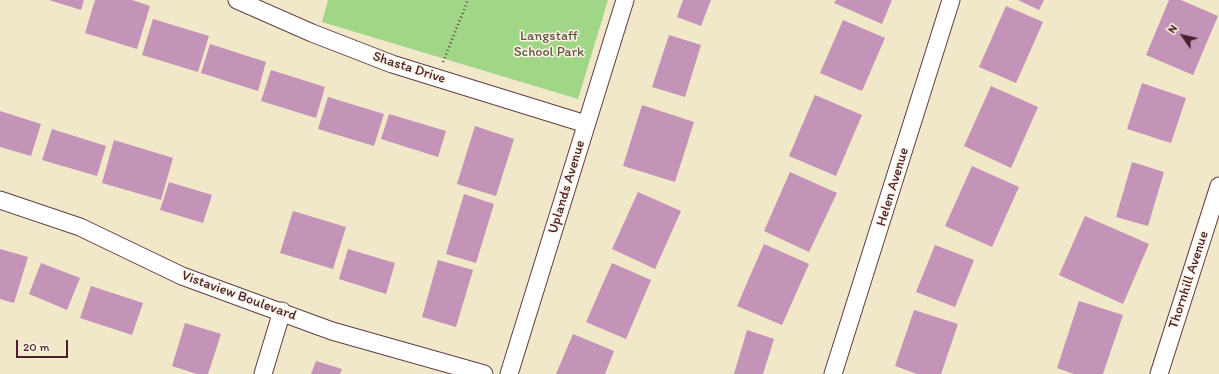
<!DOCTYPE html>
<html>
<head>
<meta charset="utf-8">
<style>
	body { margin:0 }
	#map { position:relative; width:1219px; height:374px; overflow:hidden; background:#f1e7c9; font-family:Itim,sans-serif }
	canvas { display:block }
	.north { position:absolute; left:1163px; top:16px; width:40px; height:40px; -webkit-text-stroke:3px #fcf5e5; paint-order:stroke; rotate:304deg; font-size:11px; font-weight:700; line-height:16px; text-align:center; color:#4a1f2b }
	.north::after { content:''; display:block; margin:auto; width:14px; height:18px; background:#4a1f2b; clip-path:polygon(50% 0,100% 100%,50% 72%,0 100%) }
	.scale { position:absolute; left:16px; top:340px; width:52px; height:18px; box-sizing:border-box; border:2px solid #4a1f2b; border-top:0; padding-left:5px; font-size:12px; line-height:14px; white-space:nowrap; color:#4a1f2b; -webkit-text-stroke:3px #fcf5e5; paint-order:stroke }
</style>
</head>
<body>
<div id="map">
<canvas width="1219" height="374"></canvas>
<div class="north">N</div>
<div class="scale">20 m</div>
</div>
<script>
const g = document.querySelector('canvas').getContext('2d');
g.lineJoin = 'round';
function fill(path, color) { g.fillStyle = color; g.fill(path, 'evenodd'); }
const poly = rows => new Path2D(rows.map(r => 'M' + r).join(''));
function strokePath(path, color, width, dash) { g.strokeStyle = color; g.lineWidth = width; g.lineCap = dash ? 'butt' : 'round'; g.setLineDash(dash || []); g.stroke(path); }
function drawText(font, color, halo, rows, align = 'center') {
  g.font = font + ' Itim,sans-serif'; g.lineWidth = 3; g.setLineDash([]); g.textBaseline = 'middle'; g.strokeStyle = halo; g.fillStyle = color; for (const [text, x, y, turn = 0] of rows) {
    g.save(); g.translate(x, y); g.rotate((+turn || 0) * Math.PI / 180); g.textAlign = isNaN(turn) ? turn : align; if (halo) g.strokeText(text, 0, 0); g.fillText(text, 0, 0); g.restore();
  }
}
fill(poly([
	[328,0,608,0,578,99,322,22]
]), '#a1d686');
fill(poly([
	[49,0,84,0,81,10],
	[95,0,132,0,150,6,137,49,85,33],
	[683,0,711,0,701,26,677,17],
	[836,0,892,0,882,24,834,3],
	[1018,0,1044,0,1039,10],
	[1169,0,1181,0,1218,16,1193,75,1146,55],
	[1006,6,1043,22,1016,83,979,67],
	[153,19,209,36,198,72,142,55],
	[843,20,885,38,862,91,820,73],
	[669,35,701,45,685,97,652,87],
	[210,44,266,62,258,91,201,73],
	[271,70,325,87,316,118,261,101],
	[1142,83,1186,98,1171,143,1127,129],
	[991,86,1038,107,1011,168,964,146],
	[815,95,862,115,836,176,789,156],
	[328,97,384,114,374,146,318,129],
	[642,105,694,122,675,182,623,166],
	[0,111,41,124,31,156,0,147],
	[389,114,446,131,438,157,381,139],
	[475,126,514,139,496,196,457,184],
	[52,129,106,146,97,176,42,160],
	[114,140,173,158,161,200,102,183],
	[1132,162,1164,172,1148,226,1116,217],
	[972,166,1019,187,992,247,945,226],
	[790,172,837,193,809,252,764,231],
	[169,182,212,195,203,223,160,210],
	[638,192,681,211,655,269,612,249],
	[464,194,494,204,476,263,446,254],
	[293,211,346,227,333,269,280,253],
	[1085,216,1149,244,1123,304,1059,275],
	[764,244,809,264,782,325,737,306],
	[935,245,974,260,955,307,916,292],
	[0,249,28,257,14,303,0,299],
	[348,249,395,263,386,294,339,279],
	[438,260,473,270,456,327,422,317],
	[41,263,80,278,67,310,29,294],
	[612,263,651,280,626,339,586,322],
	[91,286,143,303,132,335,80,318],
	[1079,301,1123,315,1103,374,1074,374,1057,368],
	[914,310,958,324,941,374,917,374,895,366],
	[185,323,221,334,208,374,197,374,172,366],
	[747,330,774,339,763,374,734,374],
	[573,334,614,351,605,374,556,374],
	[316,361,342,369,340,374,311,374]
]), '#c393b8');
const minor = poly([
	[237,0,312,33,392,64,586,124],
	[0,200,80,227,182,276,332,331,484,374],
	[263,374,282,311],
	[509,374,625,0],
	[833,374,951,0],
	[1159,374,1219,186]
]);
strokePath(minor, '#633d43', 19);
strokePath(poly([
	[443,62,468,0]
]), '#633d43', 2.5, [1, 3]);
strokePath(minor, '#fff', 17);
drawText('14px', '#645646', '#fcf5e5', [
	["Langstaff",549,36],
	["School Park",549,52]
]);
drawText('14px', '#4a1f2b', '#fcf5e5', [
	["Shasta Drive",409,68,18],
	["Uplands Avenue",567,187,-73],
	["Helen Avenue",893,187,-73],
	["Thornhill Avenue",1189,280,-72],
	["Vistaview Boulevard",239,296,20]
]);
</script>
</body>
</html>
